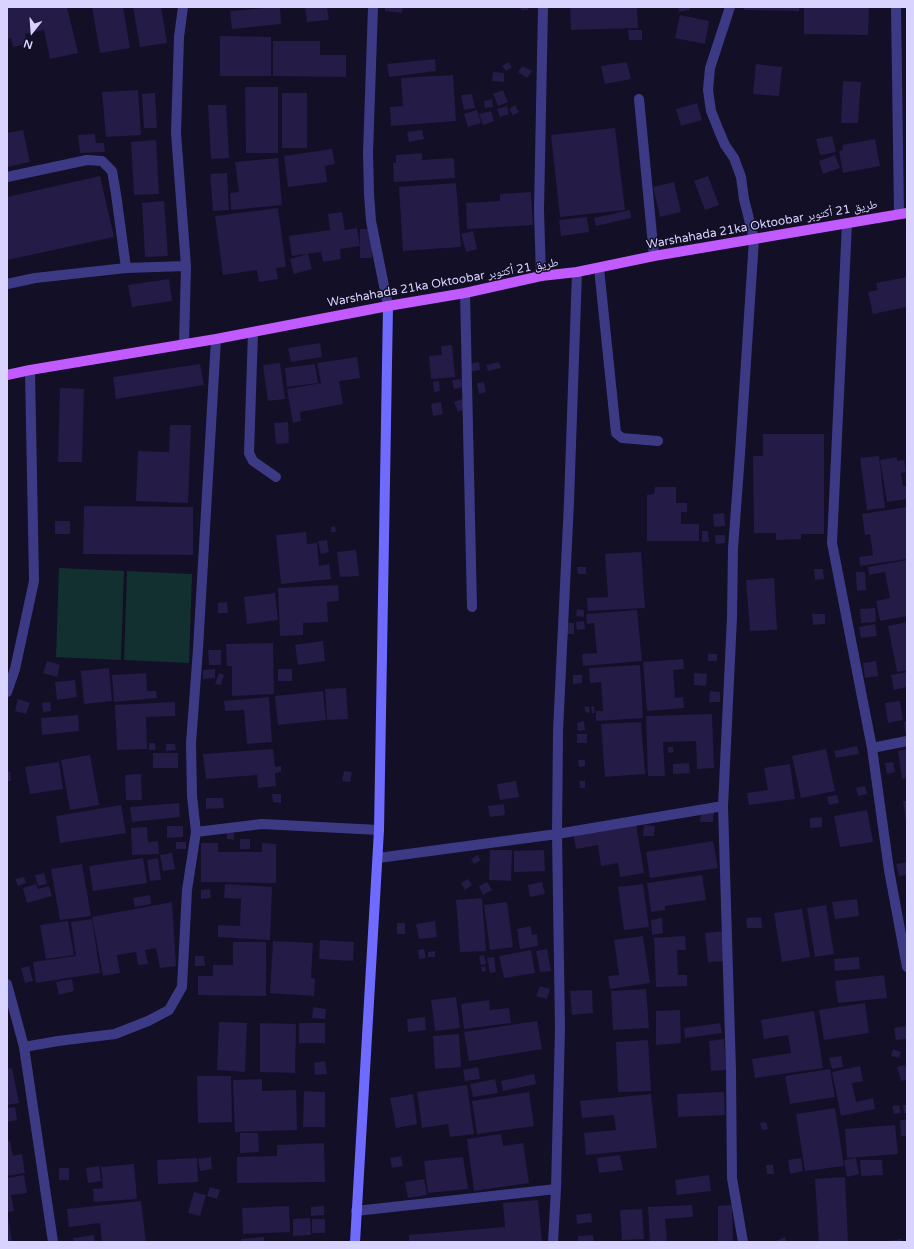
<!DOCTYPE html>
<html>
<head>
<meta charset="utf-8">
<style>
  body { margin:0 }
  #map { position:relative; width:914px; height:1249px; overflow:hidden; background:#130f26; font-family:"Varela Round",sans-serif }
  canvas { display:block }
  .frame { position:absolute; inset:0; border:8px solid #d9d4ff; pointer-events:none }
  .north { position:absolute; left:12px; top:12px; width:40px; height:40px; -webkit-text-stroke:3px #130f26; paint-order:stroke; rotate:197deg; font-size:11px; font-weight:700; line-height:16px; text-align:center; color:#d9d4ff }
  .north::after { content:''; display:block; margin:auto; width:14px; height:18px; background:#d9d4ff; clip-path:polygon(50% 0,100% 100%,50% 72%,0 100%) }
</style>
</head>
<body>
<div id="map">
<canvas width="914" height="1249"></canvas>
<div class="frame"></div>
<div class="north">N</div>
</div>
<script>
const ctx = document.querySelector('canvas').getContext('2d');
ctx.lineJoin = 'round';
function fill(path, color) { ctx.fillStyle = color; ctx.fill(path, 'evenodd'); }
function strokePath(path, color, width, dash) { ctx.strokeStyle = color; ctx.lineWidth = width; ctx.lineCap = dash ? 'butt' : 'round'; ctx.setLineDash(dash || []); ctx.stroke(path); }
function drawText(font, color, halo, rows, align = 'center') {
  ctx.font = font + ' "Varela Round","Noto Naskh Arabic",sans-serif'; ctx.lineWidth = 3; ctx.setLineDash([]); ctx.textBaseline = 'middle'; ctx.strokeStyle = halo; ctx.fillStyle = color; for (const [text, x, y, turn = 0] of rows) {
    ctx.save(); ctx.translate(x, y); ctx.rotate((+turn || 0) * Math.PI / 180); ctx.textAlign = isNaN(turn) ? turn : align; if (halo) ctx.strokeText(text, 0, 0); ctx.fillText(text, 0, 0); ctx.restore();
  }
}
fill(new Path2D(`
  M59 568 124 571 121 660 56 657Z
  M127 571 192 574 189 663 124 660Z`), '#12302f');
fill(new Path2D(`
  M7 7H67L78 53 50 59 44 30 25 34 27 44 13 47 11 38 7 39Z
  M92 7H123L130 48 100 53Z
  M133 7H161L167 43 140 47Z
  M276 7H280L281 24 232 29 230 11Z
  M305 7H327L329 20 307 22Z
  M385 7H403L402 13 385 11Z
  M520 7H528V10H521Z
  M570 7H637L638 28 571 30Z
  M678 7H690V10L679 12Z
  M744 7H799V11L744 10Z
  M804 7H869L868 35 804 34Z
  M680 15 709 21 705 44 675 38Z
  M628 30H642V40H629Z
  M220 36 271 37V76H220Z
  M273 41H320V55H346V77L273 76Z
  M435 59 436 71 389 77 387 64Z
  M508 62 512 67 506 71 502 66Z
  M627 62 631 79 605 84 601 66Z
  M756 64 782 67 779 96 753 94Z
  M522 66 532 71 527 78 518 72Z
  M493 72 504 73V82L492 81Z
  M453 75 456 121 391 126 390 107 403 106 401 78Z
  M843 81 861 82 858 123H841Z
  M245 87H278V153H246Z
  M138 90 141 135 106 137 102 92Z
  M503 90 508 102 498 106 493 94Z
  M155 93 157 128H144L142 94Z
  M282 93H307V148H282Z
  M472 94 475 108 464 110 461 95Z
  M492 99 493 107 485 108 484 101Z
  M697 103 702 120 681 126 676 109Z
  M208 105H226L229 158 211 159Z
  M515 105 519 112 513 115 509 109Z
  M507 106 509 114 500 117 497 109Z
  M477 110 481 123 468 127 464 114Z
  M491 111 494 121 483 125 479 114Z
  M615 128 625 210 560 217 551 135Z
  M23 130 30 162 7 167V133Z
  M422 130 424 139 409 142 407 132Z
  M95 134 96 143H104L105 152 80 153 78 135Z
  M832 136 836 152 820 155 816 139Z
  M875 139 880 166 843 173 839 151 843 150 842 145Z
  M156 140 159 194 134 195 131 142Z
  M332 149 335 164 325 166 327 182 288 187 284 156Z
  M422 153V160L454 158 455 178 394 182 393 163H396V155Z
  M835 155 840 168 823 174 819 161Z
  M278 158 282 205 231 210 230 193 239 192 235 162Z
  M227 173 229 210 213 211 210 174Z
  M100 176 114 237 7 260V197Z
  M708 176 719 205 705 210 694 181Z
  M674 182 681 212 660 217 653 187Z
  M456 183 461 247 403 251 399 187Z
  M531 192 533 225 467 229 466 203 500 201V194Z
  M164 201 168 256 145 257 142 203Z
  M278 208 286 267 276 268 278 279 259 282 257 270 223 275 215 216Z
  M630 210 631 218 596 226 594 218Z
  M342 212 345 230 357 228 360 246 340 249 341 259 323 262 321 252 292 256 289 236 330 230 328 214Z
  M587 217 589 232 561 236 559 220Z
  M360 229H372V258H360Z
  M473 231 477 249 466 252 461 234Z
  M308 254 312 269 294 274 290 259Z
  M907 277V307L873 314 868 292 878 290 876 283Z
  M169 279 172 301 132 307 128 285Z
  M320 343 322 357 291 362 288 348Z
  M452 345 455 377 431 379 429 356 442 355 441 346Z
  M357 357 360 378 339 381 343 404 300 412 301 421 293 423 287 389 321 383 317 363Z
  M479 362 480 370 469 372 468 364Z
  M499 362 501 368 488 371 486 365Z
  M280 363 285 399 268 401 263 365Z
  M200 364 204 385 116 399 113 377Z
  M315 364 318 383 287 387 285 368Z
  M461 379 463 387 454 389 452 380Z
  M439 381 440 391 434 392 433 382Z
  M484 382 486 392 479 394 477 383Z
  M60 388 84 389 82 462H58Z
  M462 399 467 408 458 412 454 402Z
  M441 402 443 414 433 416 431 404Z
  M288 422 289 443 276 444 274 423Z
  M170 425H191L188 503 136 501 138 451 169 452Z
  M763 434H824V534H801V539L776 540V533H754L753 456H763Z
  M879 456 885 508 867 510 860 458Z
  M897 457V461L904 460 906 472 901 473 903 486H907V499L887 502 880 460Z
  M655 487H676V503H687V512H681V524H699V541H647V495L654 494Z
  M84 506 193 507V555L83 554Z
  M907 507V559L860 566 859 557 873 555 870 534 865 535 862 514Z
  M724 513 725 526 714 527 713 514Z
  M55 521H70V534H55Z
  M335 526 336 532H331V527Z
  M702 531H708L709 542H702Z
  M306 532 307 544 317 543 319 566 329 564 331 579 281 584 276 535Z
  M715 535H725V543L716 544Z
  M327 540 329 552 321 554 318 541Z
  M356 550 359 576 340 577 337 552Z
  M641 552 645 608 588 611 587 598 608 597 605 554Z
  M907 560V616L880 621 876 601 890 598 885 572 869 575 868 567Z
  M577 567H586V574H578Z
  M814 569H823L824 579 815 580Z
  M856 572H865L866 590 857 591Z
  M774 578 777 630 750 631 746 580Z
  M338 585 339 601 327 602 328 622 303 623V635L280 636 278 588Z
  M275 593 278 620 247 624 244 597Z
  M227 602 228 613H218V603Z
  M875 608 876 622 861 623 860 609Z
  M577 609 584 610V617L576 616Z
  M637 610 642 661 583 666 582 654 597 653 594 623 587 624 586 614Z
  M812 614H825V624L813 625Z
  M584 621 585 629 577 630 576 622Z
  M907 622V670L897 672 888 626Z
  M566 623H574V634H565Z
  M875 624 877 636 861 638 859 627Z
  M323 641 325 661 298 665 295 645Z
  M273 643 274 694 232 696V666H227L226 644Z
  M208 650H221V665H209Z
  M708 654H717V661H708Z
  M683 659 684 669 673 670 675 698 683 697 684 708 647 711 643 662Z
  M47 661 60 665 57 677 43 673Z
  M876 661 878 676 865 678 863 663Z
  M640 665 643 718 596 721V711H603L601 682 590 683 589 668Z
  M109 668 112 701 84 704 81 671Z
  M215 669V678L203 679V670Z
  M278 669H292V681H278Z
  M907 672V687L894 690 891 675Z
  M146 673 147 691H156L157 698 114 702 112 675Z
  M219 673 224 675 221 685 215 684Z
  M694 673 707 674 706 686 694 685Z
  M573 675H582V683L573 684Z
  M75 680 77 697 57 700 55 682Z
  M346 688 348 719 327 720 325 689Z
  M323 691 326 720 278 725 275 696Z
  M710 691 720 692V702H709Z
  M269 697 272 742 247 744 244 710 225 711 224 701Z
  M18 699 30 703 26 714 15 711Z
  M900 701 903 720 888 723 885 703Z
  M50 702 51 711 43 712 42 703Z
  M175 702V716L146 717 147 749 117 750 115 705Z
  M589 706 590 712 586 713 584 707Z
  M594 706 595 713H592L591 707Z
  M712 714 714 768 697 769 696 741 663 742 665 776H648L646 716Z
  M78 715 79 731 42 735 41 718Z
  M584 721 585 730 578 731 577 723Z
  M641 722 645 774 605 777 601 724Z
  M904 722H907V732H905Z
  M577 734H587V743H577Z
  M149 743H155L156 750H149Z
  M166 744H175L176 750 166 751Z
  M857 746 859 754 836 758 834 751Z
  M668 747H673L674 752 668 753Z
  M273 749 275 767 281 766V772L275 773 276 786 258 788 257 775 206 779 203 754Z
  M826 749 835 791 801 798 792 756Z
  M907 749V778L902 779 898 751Z
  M153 753H178V768H153Z
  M90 755 99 805 70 810 61 760Z
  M578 760H585V766L579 767Z
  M59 762 63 789 30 794 25 767Z
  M893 762 895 772 887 774 885 763Z
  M689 763 690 773 673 774V764Z
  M790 764 795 799 749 805 747 793 768 790 764 768Z
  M10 771 11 781H7V772Z
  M344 771 352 772 350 782 342 781Z
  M141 774 142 800H126L125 775Z
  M516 781 519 797 500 800 497 784Z
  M579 781H585V788H580Z
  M865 786 867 794 858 796 856 788Z
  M272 794H281V803L273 802Z
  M837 795 839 803 829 805 827 797Z
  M206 798H223L224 808 206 809Z
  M903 801H907V821H906Z
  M179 803 180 817 132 822 130 807Z
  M504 804 505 815 490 817 488 806Z
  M121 805 126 833 60 843 56 816Z
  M867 810 873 842 840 847 834 816Z
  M701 812H714L713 822H700Z
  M822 817V827L810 828V818Z
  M636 824 644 873 620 877 618 863 601 866 598 845 576 849 573 833Z
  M644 825 655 826 654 836H643Z
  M167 826H183V837L167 838Z
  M147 827 148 842 158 841 159 854 132 855 131 828Z
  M227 832 234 833V840L227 839Z
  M240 839H250V849H240Z
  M713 841 718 868 650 878 646 852Z
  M176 842H186V849H176Z
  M201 843H218V852H262V843L276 844V883L201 882Z
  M490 850H512L511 881 489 880Z
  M544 850 545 871 514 872V851Z
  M172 853 175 869 163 871 160 855Z
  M477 855 481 860 474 864 471 859Z
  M143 858 147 883 93 891 89 866Z
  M158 858 161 880 150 881 147 860Z
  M907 862V875L899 876 896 864Z
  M82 864 91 916 60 920 51 869Z
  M44 873 47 884 38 886 35 875Z
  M702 875 706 900 665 906V910L651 912 647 883Z
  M24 877 26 883 18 886 15 879Z
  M468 879 472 885 465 890 461 883Z
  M487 882 492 890 483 895 479 886Z
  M542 882 545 894 530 897 528 885Z
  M36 884 38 889 49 886 52 896 27 903 23 888Z
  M225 884 272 887 270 940 218 937V925L240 926 241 899 224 898Z
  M643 884 649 927 624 930 618 887Z
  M210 889 211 898 201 899V890Z
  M150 895 151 904 135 907 133 898Z
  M482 898 486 951 460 952 456 900Z
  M857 899 859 916 835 919 832 902Z
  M172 902 176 966 160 968 156 948 145 950 148 964 138 965 136 952 117 955 120 973 103 976 92 917Z
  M507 902 513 947 490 950 484 905Z
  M826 905 834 954 815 957 807 908Z
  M802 909 810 957 782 962 774 913Z
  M761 917 762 928H747L746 918Z
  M662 918 663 933 652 935 651 920Z
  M92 919 100 973 36 983 33 962 76 956 71 922Z
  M68 921 74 955 46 959 40 925Z
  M435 921 437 937 419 939 416 924Z
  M397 923H405V934H397Z
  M531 926 532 935 537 934 538 946 520 949 517 929Z
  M725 931 727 961 708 962 705 933Z
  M643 936 650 983 610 989 608 976 619 975 614 940Z
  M685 936 686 950H677L678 975H687V986L656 987 654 938Z
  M320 940 354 942 353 961 319 959Z
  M273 941 313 943 311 978 315 979 314 996 270 993Z
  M233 942H266V996L198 995V976H213V965H233Z
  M424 949 426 958 419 959 418 950Z
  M547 949 551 971 540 972 536 951Z
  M531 950 535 973 504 978 499 956Z
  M435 951V957H428V952Z
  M484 955 486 964 481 965 479 956Z
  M195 956H204L205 966H195Z
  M494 957 496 972 490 973 487 958Z
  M859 957 860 969 835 971 834 959Z
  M29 966 33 981 25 983 21 968Z
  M485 966 486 971 482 972 481 967Z
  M884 975 887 998 838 1003 835 981Z
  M72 979 74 991 59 995 56 982Z
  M540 986 550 989 547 999 536 996Z
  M646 989 649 1028 613 1030 611 991Z
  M592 990 593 1013 572 1015 570 991Z
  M456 997 460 1028 435 1031 431 1000Z
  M489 1000 490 1010 509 1008 511 1023 464 1029 461 1004Z
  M865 1003 869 1033 824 1040 819 1010Z
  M313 1007 326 1009 325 1019 312 1018Z
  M680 1010 681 1043 656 1045V1011Z
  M814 1011 823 1068 755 1078 752 1059 791 1053 788 1035 764 1039 761 1020Z
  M425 1017 426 1030 408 1032 407 1019Z
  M537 1021 542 1049 469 1061 464 1032Z
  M219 1022 247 1023 245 1072 217 1070Z
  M260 1023 296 1024 295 1073 260 1072Z
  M299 1023H325V1043H299Z
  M720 1023 722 1033 685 1038 684 1028Z
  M907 1026V1039L896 1040 894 1028Z
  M459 1034 461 1067 435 1069 433 1036Z
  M724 1039 726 1070 711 1071 709 1041Z
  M648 1040 651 1091 618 1092 616 1042Z
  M893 1049 901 1052 899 1058 891 1056Z
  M841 1056 843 1067 832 1069 829 1058Z
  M325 1061 327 1074 315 1075 314 1063Z
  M905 1065 907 1072V1079L901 1081 897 1067Z
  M860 1066 863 1081 852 1083 856 1102 873 1098 875 1109 841 1116 832 1072Z
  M478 1067 480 1079 465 1081 463 1070Z
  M12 1068 19 1103 7 1105V1069Z
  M830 1069 835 1097 790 1104 785 1076Z
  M534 1074 536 1084 503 1091 501 1081Z
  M197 1076H231L232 1122 198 1123Z
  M262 1079V1091L296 1090 297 1130 235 1132 233 1080Z
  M495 1079 498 1093 473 1097 470 1084Z
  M467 1085 474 1134 450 1137 448 1124 422 1128 417 1092Z
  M304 1091 325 1092V1127H303Z
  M529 1092 534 1126 477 1134 472 1101Z
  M724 1092 725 1115 678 1117 677 1094Z
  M413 1094 417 1124 396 1128 390 1098Z
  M651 1094 657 1148 586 1155 584 1133 616 1130 614 1115 582 1118 580 1101Z
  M899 1105 901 1113 894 1114 892 1106Z
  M903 1105H907V1113H904Z
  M15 1107 17 1120 7 1122V1108Z
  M835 1108 844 1166 805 1171 796 1114Z
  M900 1120H907V1136H901Z
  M766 1122 768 1129 762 1130 760 1123Z
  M895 1125 898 1154 847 1158 845 1129Z
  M240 1133H258L259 1152 240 1153Z
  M501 1134 503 1146 523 1143 529 1183 474 1191 467 1139Z
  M7 1141H10L13 1156 22 1154 25 1173 7 1176Z
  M324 1143 325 1182 237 1183V1157L277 1156V1145Z
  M620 1155 623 1170 599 1173 597 1158Z
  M401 1156 403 1166 392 1168 390 1158Z
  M211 1157 212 1169 200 1171 198 1159Z
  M463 1157 468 1189 428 1193 424 1161Z
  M197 1158 198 1182 158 1184 157 1160Z
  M801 1158 803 1171 790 1174 788 1160Z
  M856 1158 859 1174 847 1177 844 1160Z
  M860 1160H882L883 1175 861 1176Z
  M134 1164 137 1199 94 1202 93 1189 103 1188 101 1167Z
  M766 1165H773L774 1174H767Z
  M99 1166 101 1181 88 1183 86 1168Z
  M59 1168H69V1180H59Z
  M24 1175 27 1193 11 1195 14 1211 7 1212V1178Z
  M709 1175 711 1191 677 1195 675 1180Z
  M845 1177 848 1242H819L815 1179Z
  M424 1179 427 1195 408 1198 405 1182Z
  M210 1187 220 1190 217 1199 207 1196Z
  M194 1192 206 1195 200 1216 188 1213Z
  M538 1200 542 1242H409V1235L505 1227 503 1203Z
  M141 1201 146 1242H102L100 1223 69 1227 67 1209Z
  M692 1205 693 1217 665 1219 667 1242H650L648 1207Z
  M732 1205 733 1242H718V1206Z
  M289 1206 290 1232 243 1234 242 1208Z
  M324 1206V1215L311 1216V1207Z
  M642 1209 644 1239 622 1240 620 1210Z
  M591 1213 592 1222 577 1224 576 1215Z
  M8 1216 12 1242H7Z
  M310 1218 311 1235 293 1236V1219Z
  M312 1219H325V1233H312Z
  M94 1235 95 1242H74L73 1238Z
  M593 1235 594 1242H578V1236Z
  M264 1237V1242H241V1239Z
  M785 1237 787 1242H776V1241Z
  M902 1239V1242H887V1241Z`), '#241b47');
strokePath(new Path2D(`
  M639 99 654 256
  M599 268 616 433 622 438 658 441
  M465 293 472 607
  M253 332 249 453 253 461 276 477`), '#3d3a85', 10);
strokePath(new Path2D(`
  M183 7 179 37 176 133 186 266 184 344
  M373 7 368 153 369 194 371 221 388 306
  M730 7 710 68 708 90 711 111 719 131 725 145 734 158 741 177 744 199 754 239 740 454 733 549 732 617 723 806 731 1070 732 1178 743 1242
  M896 7 899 214
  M7 177 87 160 102 161 112 171 116 194 126 268
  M847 223 832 543 872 748 889 870 907 967
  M541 276 539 210 543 7
  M7 284 35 278 126 268 186 266
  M7 692 15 669 34 581 30 370
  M872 748 907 741
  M196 832 262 824 379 830
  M378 858 557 834 723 806
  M7 984 24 1047 53 1242
  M24 1047 58 1041 115 1034 148 1021 169 1010 182 987 187 890 196 832 192 796 191 743 198 649 216 339
  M356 1211 556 1189
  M553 1242 556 1189 560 1028 557 834 558 731 569 502 577 272`), '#3d3a85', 10);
strokePath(new Path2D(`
  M355 1242 379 830 388 306`), '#6f6bff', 10);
strokePath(new Path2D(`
  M7 375 30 370 216 339 388 306 465 293 541 276 577 272 654 256 907 213`), '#c25bff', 10);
drawText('12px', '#d9d4ff', '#130f26', [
  ["Warshahada 21ka Oktoobar طريق 21 أكتوبر",762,225,-10],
  ["Warshahada 21ka Oktoobar طريق 21 أكتوبر",443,283,-10]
]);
</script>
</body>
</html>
